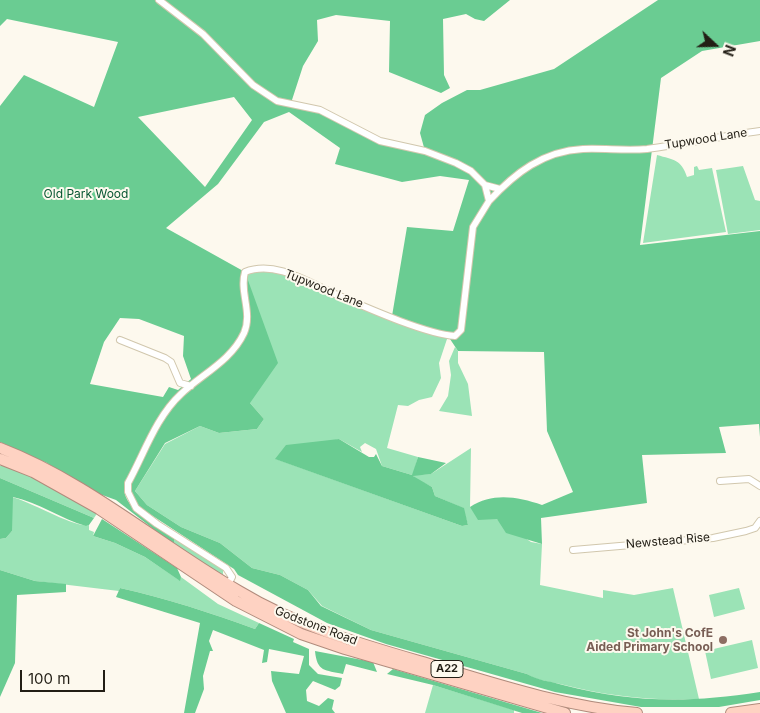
<!DOCTYPE html>
<html>
<head>
<meta charset="utf-8">
<style>
  body { margin:0 }
  #map { position:relative; width:760px; height:713px; overflow:hidden; background:#fdf9ee; font-family:Inter,sans-serif }
  canvas { display:block }
  .north { position:absolute; left:690px; top:20px; width:50px; height:50px; -webkit-text-stroke:4px #fdf9ee; paint-order:stroke; rotate:111deg; font-size:14px; font-weight:700; line-height:20px; text-align:center; color:#221e15 }
  .north::after { content:''; display:block; margin:auto; width:18px; height:22px; background:#221e15; clip-path:polygon(50% 0,100% 100%,50% 72%,0 100%) }
  .scale { position:absolute; left:20px; top:670px; width:85px; height:22px; box-sizing:border-box; border:2px solid #221e15; border-top:0; padding-left:6px; font-size:15px; line-height:18px; white-space:nowrap; color:#221e15; -webkit-text-stroke:4px #fdf9ee; paint-order:stroke }
</style>
</head>
<body>
<div id="map">
<canvas width="760" height="713"></canvas>
<div class="north">N</div>
<div class="scale">100 m</div>
</div>
<script>
const ctx = document.querySelector('canvas').getContext('2d');
ctx.lineJoin = 'round';
function fill(path, color) { ctx.fillStyle = color; ctx.fill(path, 'evenodd'); }
function strokePath(path, color, width, dash) { ctx.strokeStyle = color; ctx.lineWidth = width; ctx.lineCap = dash ? 'butt' : 'round'; ctx.setLineDash(dash || []); ctx.stroke(path); }
function drawText(font, color, halo, rows, align = 'center') {
  ctx.font = font + ' Inter,sans-serif'; ctx.lineWidth = 4; ctx.setLineDash([]); ctx.textBaseline = 'middle'; ctx.strokeStyle = halo; ctx.fillStyle = color; for (const [text, x, y, turn = 0] of rows) {
    ctx.save(); ctx.translate(x, y); ctx.rotate((+turn || 0) * Math.PI / 180); ctx.textAlign = isNaN(turn) ? turn : align; if (halo) ctx.strokeText(text, 0, 0); ctx.fillText(text, 0, 0); ctx.restore();
  }
}
fill(new Path2D(`
  M657 155C674 160 681 159 687 177L694 175V167L697 166 699 170 712 168 726 232 643 243Z
  M743 166 755 200 760 201V230L728 234 716 170Z
  M257 268 295 276 392 316 448 336 439 363 441 378 432 397 419 400 408 406 398 405 387 448 418 457 413 475 431 474 471 448 470 507 497 519 531 542 542 544 540 585 603 598V590L634 595 673 588 699 699C651 701 606 696 560 684 547 681 538 681 527 674L371 630 322 606 308 590 280 575 252 568 220 543 181 527 147 505 135 491 165 444 200 426 219 433 257 429 264 419 250 403 245 272ZM339 439 362 452 360 447 365 443 376 449 382 466 412 475 416 479 432 487 435 496 463 508 468 525 462 526 276 459Z
  M455 347 458 351V363L468 384 472 416 439 411 448 396 451 375 449 361Z
  M4 465 29 474 98 512 94 518 0 478V466Z
  M12 497C29 501 77 529 89 525V530L94 532 93 536 115 543 145 557 179 580 181 577 218 604 259 623 255 629C211 613 166 598 120 588L119 591 35 581 0 570V539L6 538 12 531Z
  M174 538 223 570V574L220 576 174 545Z
  M739 588 745 609 714 617 709 595Z
  M752 640 758 668 711 679 705 651Z
  M433 685 514 710V713H425Z`), '#9be3b6');
fill(new Path2D(`
  M0 0H510L484 21 475 19 466 14 443 19 444 75 450 88 441 93 389 72 390 21 336 15 317 20 318 41 303 66 291 103 320 110 380 141 425 151 420 133 425 115 442 103 467 90H480L554 69 658 0H760V41L702 51 661 78 640 245 760 231V437L759 424 719 427 726 453 642 455 647 503 541 518 542 544 506 533 497 519 478 520 470 507C493 492 518 497 542 505L573 492 547 431 544 352 458 351 448 336 392 316 407 227 453 231 469 180 440 176 402 182 335 164 340 148 289 112 264 122 218 184 166 228 245 272 278 363 250 403 264 419 257 429 219 433 200 426 165 443 135 491 147 505 181 527 220 543 252 568 280 575 308 590 321 606 371 630 527 674C539 681 550 681 563 685 632 703 689 703 760 692V700L719 707H641L555 692 386 644 327 623 238 575 234 569 139 507 130 492 131 484 143 460C138 468 127 481 125 490 122 507 162 529 174 538V545L116 500 94 492 47 463 0 442V106L24 75 94 107 118 42 7 19 0 26ZM234 97 252 120 205 187 138 117ZM120 318 139 319 184 336 183 356 191 379 178 390 169 387 163 397 90 384 104 342Z
  M339 439 369 457H374L376 454 382 466 412 475 418 457 446 463 431 474 413 476 432 487 435 496 464 508 468 525 462 526 275 459 286 445Z
  M0 478 94 518 89 525 86 526C61 519 38 502 13 497L12 531 6 538 0 539Z
  M102 519 177 568 181 577 180 581 145 557 115 543 93 536Z
  M0 570 35 581 66 584V592L17 595 15 663 0 697Z
  M120 588C166 598 211 613 255 629L259 623 294 639 293 642 309 649V665L318 674 342 678 340 686 335 690 313 681 306 690 307 701 319 706 328 698 334 700 332 709 335 713H286L272 681 271 671 299 674 304 656 269 649 267 662 262 663 264 650 213 630 209 641 213 651H210L203 676 204 689 195 713H184L200 623 116 597Z
  M315 651 373 662 377 672 346 664 343 674C325 670 317 672 315 651Z
  M393 669 542 713H522L433 685 387 674Z`), '#6acc92');
const minor = new Path2D(`
  M159 0 203 34 253 85 277 101 320 110 380 141 425 151 456 163 471 171 485 185
  M485 185 500 189
  M489 201C515 173 543 151 583 149 604 148 626 151 647 149 685 144 722 136 760 131
  M120 340 165 358 171 362 180 383 191 386
  M720 481 749 479 760 486
  M573 550 713 538 746 531 755 528 760 521
  M228 585 232 577 226 568 157 524 136 508 128 492V483C144 454 156 417 181 394 202 374 231 361 244 333 253 312 239 292 245 272 275 260 308 282 335 294 365 307 425 334 455 336L461 330 473 227 489 201 485 185`);
const trunk = new Path2D(`
  M0 448C88 482 158 544 239 591 300 628 368 646 436 666 502 686 568 707 637 713
  M0 459 33 472 99 509 236 601 301 634 345 649 565 713
  M731 713 760 709`);
strokePath(minor, '#d1c7ad', 8);
strokePath(trunk, '#b18b7c', 12);
strokePath(minor, '#fff', 6);
strokePath(trunk, '#fed2c2', 10);
for (const [x, y, r, color] of [
  [723,640,5,"#8d6e63"]
]) { const dot = new Path2D(); dot.arc(x, y, r, 0, 2 * Math.PI); ctx.fillStyle = color; ctx.fill(dot); strokePath(dot, '#fdf9ee', 2); }
for (const [x, y, w] of [
  [447,669,32]
]) { const box = new Path2D(); box.roundRect(x - w / 2, y - 8.5, w, 17, 4); ctx.fillStyle = '#fdf9ee'; ctx.fill(box); strokePath(box, '#221e15', 1); }
drawText('bold 11px', '#221e15', null, [
  ["A22",447,669]
]);
drawText('12px', '#221e15', '#fdf9ee', [
  ["Tupwood Lane",706,139,-9],
  ["Tupwood Lane",324,289,22],
  ["Newstead Rise",668,541,-5],
  ["Godstone Road",316,626,21]
]);
drawText('12px', '#065631', '#fdf9ee', [
  ["Old Park Wood",86,194]
]);
drawText('bold 12px', '#785e54', '#fdf9ee', [
  ["St John's CofE",713,633],
  ["Aided Primary School",713,647]
], 'right');
</script>
</body>
</html>
